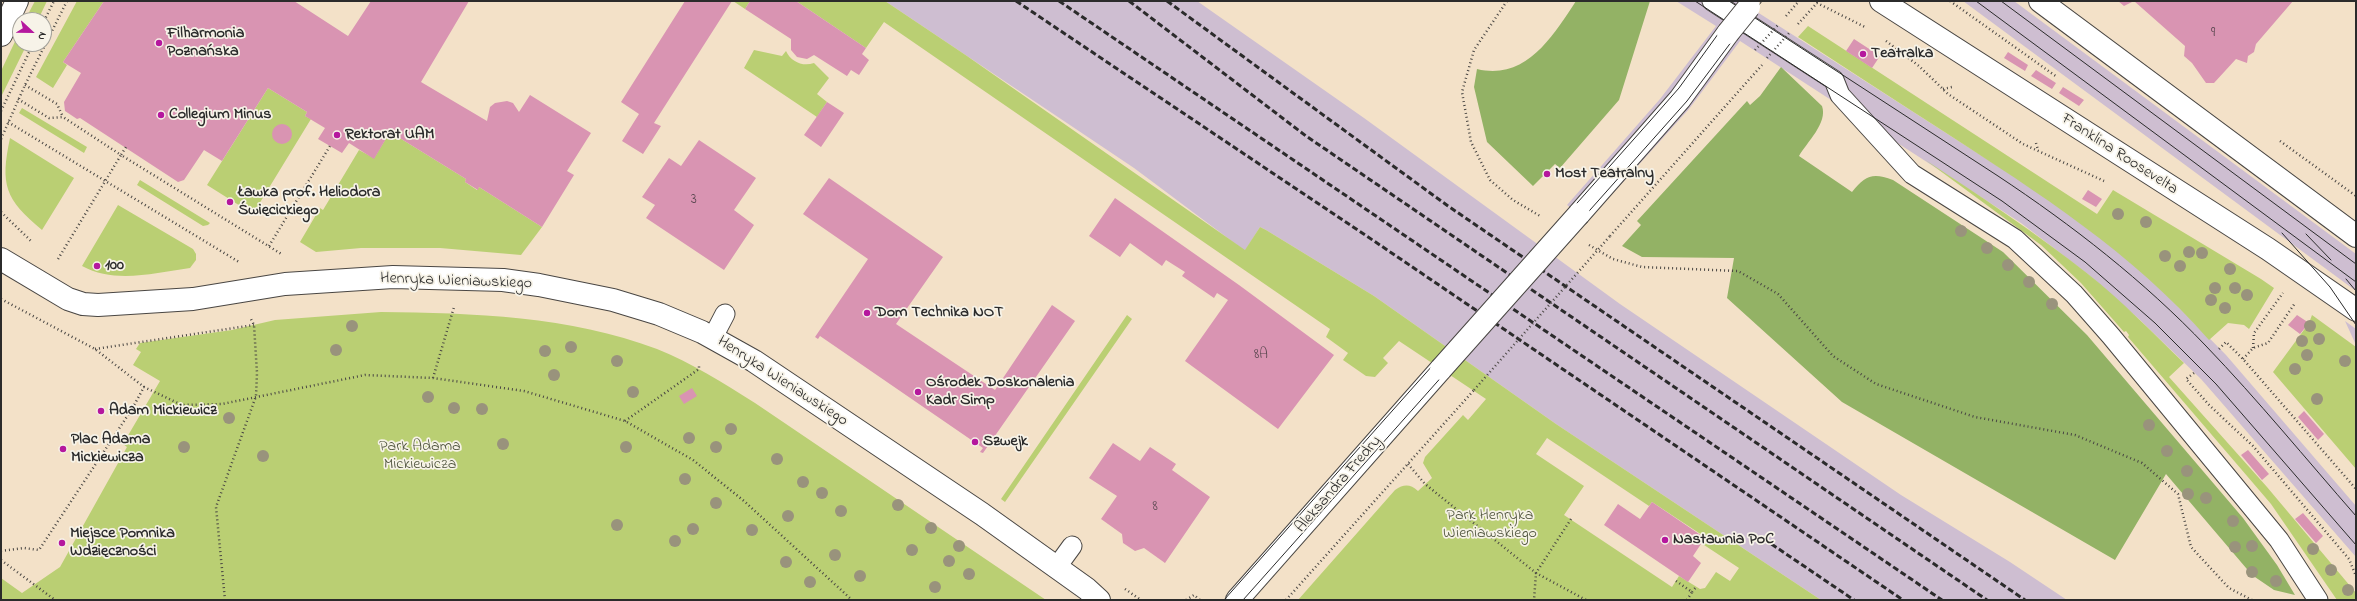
<!DOCTYPE html>
<html>
<head>
<meta charset="utf-8">
<style>
  body { margin:0 }
  #map { position:relative; width:2357px; height:601px; overflow:hidden; background:#f3e1c8; font-family:"Indie Flower",sans-serif }
  canvas { display:block }
  .frame { position:absolute; inset:0; border:2px solid #2b2b2b; pointer-events:none }
  .north { position:absolute; left:12px; top:12px; width:40px; height:40px; box-sizing:border-box; background:#f7f3e8; border:1px solid #a5a39c; border-radius:50%; rotate:112deg; font-size:11px; font-weight:700; line-height:16px; text-align:center; color:#2b2b2b }
  .north::after { content:''; display:block; margin:auto; width:14px; height:18px; background:#b5179e; clip-path:polygon(50% 0,100% 100%,50% 72%,0 100%) }
</style>
</head>
<body>
<div id="map">
<canvas width="2357" height="601"></canvas>
<div class="frame"></div>
<div class="north">N</div>
</div>
<script>
const ctx = document.querySelector('canvas').getContext('2d');
ctx.lineJoin = 'round';
function fill(path, color) { ctx.fillStyle = color; ctx.fill(path, 'evenodd'); }
function strokePath(path, color, width, dash) { ctx.strokeStyle = color; ctx.lineWidth = width; ctx.lineCap = dash ? 'butt' : 'round'; ctx.setLineDash(dash || []); ctx.stroke(path); }
function drawText(font, color, halo, rows, align = 'center') {
  ctx.font = font + ' "Indie Flower",sans-serif'; ctx.lineWidth = 3.5; ctx.setLineDash([]); ctx.textBaseline = 'middle'; ctx.strokeStyle = halo; ctx.fillStyle = color; for (const [text, x, y, turn = 0] of rows) {
    ctx.save(); ctx.translate(x, y); ctx.rotate((+turn || 0) * Math.PI / 180); ctx.textAlign = isNaN(turn) ? turn : align; if (halo) ctx.strokeText(text, 0, 0); ctx.fillText(text, 0, 0); ctx.restore();
  }
}
fill(new Path2D(`
  M885 1H1197L1364 118 1620 304 1901 495 2010 562 2067 600H1821L1556 424 1374 296 1266 230 1260 227 1245 251 1134 168Z
  M1676 1H1740L2035 190 2089 228 2148 276 2226 355 2356 506V557L2201 379 2139 319 2089 275 2021 223 1740 41 1689 109 1588 221 1567 205 1660 99 1716 26Z
  M1963 1H2014L2356 254V291Z
  M2345 321 2356 329V345Z`), '#cebed1');
fill(new Path2D(`
  M35 1H47L38 20H25Z
  M77 1H104L63 62 67 65 53 88 36 77Z
  M733 1H750L745 9Z
  M796 1H885L967 56 1245 250 1260 227 1266 230 1374 296 1556 424 1821 600H1298L1395 490C1404 484 1410 484 1418 491L1432 478 1423 463 1425 457 1463 415 1468 420 1486 399 1399 341 1383 358 1388 363 1375 377 1366 376 1343 360 1348 353 1326 337 1330 329 884 22 866 48ZM1547 438 1649 506 1652 502 1705 537 1701 543 1739 568 1730 581 1716 572 1705 588 1700 589 1679 576 1672 587 1564 515 1584 486 1536 454Z
  M1808 26 2097 214 2113 190 2261 279 2274 288 2249 329 2244 325 2228 323 2209 340C2132 252 2040 194 1943 131 1894 100 1846 68 1798 37Z
  M20 31V44H27L1 97V71Z
  M754 50 782 56 786 51C791 62 803 67 814 63L829 78 817 94 827 102 817 117 744 68Z
  M268 88 307 112 305 116 311 119 253 214 207 185Z
  M22 108 87 147 84 153 19 113Z
  M390 132 466 179 465 182 477 190 479 187 542 227 521 255 440 248H361L316 252 300 242 320 208 323 210 359 150 374 158Z
  M10 138 74 178 42 230C5 199 0 185 10 138Z
  M1924 159C1980 196 2036 233 2088 274 2122 301 2153 333 2184 363L2169 377 2267 487 2356 593V600H2337L2271 504 2128 337 2129 335 2126 331 2124 332 2081 283 2041 245Z
  M140 180 210 223 208 225 203 226 137 185Z
  M118 205 193 249 196 254V260L190 268C154 273 115 284 82 266Z
  M381 312C473 313 570 316 657 349 692 363 723 383 755 403L1046 600H1V578L22 593 60 567 127 447 123 444 160 381 133 365 141 352 136 349 140 343 232 330 275 320Z
  M1127 315 1132 319 1005 502 1001 499Z
  M2312 315 2356 347V469L2273 372 2309 323Z`), '#bacf73');
fill(new Path2D(`
  M1576 1H1650L1619 100 1560 168 1555 164 1533 186 1487 142 1474 87 1477 69C1526 81 1553 36 1576 1Z
  M1781 67 1822 106C1828 123 1807 142 1799 156L1852 192C1865 176 1872 172 1893 180L2003 252 2087 335 2243 518 2277 565 2295 595 2274 590 2252 575 2166 474 2115 560 1842 402 1727 298 1734 258 1642 257 1622 246 1641 225 1637 221 1747 101 1750 105 1760 96Z`), '#93b265');
fill(new Path2D(`
  M104 1H294L348 36 371 1H469L421 82 487 121 490 107 495 103 507 101 513 103 519 112 530 95 591 133 567 171 574 175 542 227 479 187 478 190 465 182 466 179 390 132 374 159 349 143 342 153 318 139 325 128 305 116 307 112 268 88 222 161 204 150 184 180 178 182 80 118 77 119 65 111 64 102 81 73 63 62Z
  M685 1H732L654 123 661 126 643 154 622 141 639 114 621 102Z
  M750 1H796L866 48 862 54 869 60 859 75 851 70 847 76 814 55 807 59 797 57 791 50V39L745 9Z
  M2118 1H2293L2256 44 2254 52 2248 56 2247 63 2236 59 2214 83H2206L2192 63 2184 56 2185 46 2134 1 2124 6Z
  M1854 39 1880 56 1872 68 1846 51Z
  M2008 52 2028 65 2025 71 2004 58Z
  M2036 70 2056 83 2052 89 2031 76Z
  M2063 87 2084 100 2079 106 2059 93Z
  M827 102 844 113 821 147 804 135Z
  M272 134a10 10 0 1 1 20 0a10 10 0 1 1-20 0Z
  M699 140 756 178 734 210 754 225 724 270 646 218 655 205 642 197 669 158 681 166Z
  M829 178 943 257 896 324 995 390 1052 305 1075 321 983 453 980 452 983 448 820 336 818 339 815 337 868 259 803 214Z
  M2088 190 2102 199 2096 207 2082 199Z
  M1115 198 1239 285 1334 355 1278 429 1185 361 1228 300 1217 293 1214 298 1182 276 1185 272 1166 260 1162 266 1130 243 1120 257 1089 236Z
  M2297 315 2309 323 2300 334 2288 325Z
  M692 388 697 396 684 404 679 396Z
  M2304 411 2324 434 2318 440 2298 417Z
  M1113 443 1140 461 1150 447 1176 464 1172 470 1210 497 1165 563 1144 548 1135 551 1123 543 1122 534 1101 519 1117 496 1089 478Z
  M2248 450 2269 474 2262 480 2241 455Z
  M1652 502 1705 538 1693 556 1701 563 1688 582 1604 525 1618 504 1640 519Z
  M2303 513 2323 536 2316 543 2295 519Z`), '#d994b2');
const lane = new Path2D(`
  M1712 1 1834 80 1840 95 1912 174 2015 239 2074 294 2111 336 2279 540 2318 600
  M713 337 725 314
  M1056 568 1072 546`);
const street = new Path2D(`
  M1579 214 1680 99 1728 33
  M1 259 68 299 83 304 98 305 193 299 285 284 393 277 503 280 539 285 613 300 659 314 702 332 754 361 982 514 1087 589 1099 600
  M1237 600 1441 369`);
const secondary = new Path2D(`
  M1881 1 2268 249 2356 310
  M2040 1 2356 236
  M1 35 17 1`);
strokePath(lane, '#494643', 21);
strokePath(street, '#494643', 24);
strokePath(secondary, '#494643', 24);
strokePath(new Path2D(`
  M1507 1 1474 50 1462 92 1471 142 1490 180 1513 200 1540 216
  M1950 1 2057 77
  M1786 16 1799 1
  M44 21 54 1
  M1798 24 1817 3 1865 27
  M1886 41 1919 66 1948 94 2023 144 2104 181
  M25 85 57 104 63 117
  M1943 89 1952 87
  M18 99 49 118 63 117 121 155 126 147
  M1 111 33 44
  M8 122 239 262
  M1 139 25 85 67 1
  M2280 141 2356 196
  M2036 143 2038 150
  M1 212 31 241
  M1610 236 1762 65
  M1589 245 1613 259 1642 267 1738 271 1778 294 1833 356 1876 384 1975 417 2075 435 2142 463 2178 494 2191 547 2229 588 2252 600
  M269 246 330 146
  M58 259 121 155 283 255
  M1 299 95 349 144 387
  M2253 348 2254 333 2283 293
  M95 349 254 325
  M2219 349 2226 342 2243 359 2356 489
  M2243 359 2253 348 2268 343 2295 303
  M2194 373 2186 379 2210 406 2253 446 2349 559 2356 576
  M433 378 454 307
  M625 421 699 369V364
  M1408 464 1425 484 1536 573 1534 600
  M1571 519 1536 573 1586 600
  M1 551 24 548 39 550 132 409 144 387 182 405 222 404 365 375 433 378 524 391 625 421 693 460 744 501 852 600
  M1 560 55 600
  M1676 581 1692 592 1687 600
  M1125 589 1141 600
  M1692 592 1696 587
  M225 600 216 507 256 396 257 373 254 325 251 319
  M1186 600 1194 595 1200 600
  M1286 600 1474 390`), '#494643', 2.5, [1, 3]);
strokePath(lane, '#fff', 19);
strokePath(street, '#fff', 22);
strokePath(secondary, '#fff', 22);
strokePath(new Path2D(`
  M1695 1 2002 201 2085 262 2155 323 2216 384 2356 545
  M1729 1 1998 176C2072 225 2144 281 2206 346 2258 400 2306 459 2356 516
  M1976 1 2356 282
  M2001 1 2356 264
  M2282 233 2330 287 2356 325
  M2306 234 2331 260
  M2346 279 2356 291
  M1224 600 1650 121 1679 88 1742 1
  M1243 600 1687 101 1762 1`), '#2b2b2b', 1);
strokePath(new Path2D(`
  M1016 1 1377 243 1903 600
  M1059 1 1942 600
  M1129 1 1306 136 1987 600
  M1167 1 1448 206 2025 600
  M1764 539 1854 600`), '#2b2b2b', 3, [6, 3]);
const streetBridge = new Path2D(`
  M1728 33 1749 7
  M1441 369 1579 214`);
strokePath(streetBridge, '#494643', 24, []);
strokePath(new Path2D(`
  M1755 50 1778 25
  M1767 58 1790 32
  M1474 390 1610 236`), '#494643', 2.5, [1, 3]);
strokePath(streetBridge, '#fff', 22);
ctx.fillStyle = '#99937c';
for (const [x, y] of [
  [2118,214],
  [2146,222],
  [1961,231],
  [1987,248],
  [2189,252],
  [2202,253],
  [2165,256],
  [2008,265],
  [2180,266],
  [2230,269],
  [2029,282],
  [2215,288],
  [2235,288],
  [2247,295],
  [2211,300],
  [2052,304],
  [2225,308],
  [352,326],
  [2310,326],
  [2319,339],
  [2302,341],
  [571,347],
  [336,350],
  [545,351],
  [2307,355],
  [617,361],
  [2345,361],
  [2295,369],
  [554,375],
  [633,392],
  [428,397],
  [2317,399],
  [454,408],
  [482,409],
  [229,418],
  [2149,425],
  [731,429],
  [689,438],
  [503,444],
  [184,447],
  [626,447],
  [716,447],
  [2167,451],
  [263,456],
  [777,459],
  [2187,471],
  [685,479],
  [803,482],
  [822,493],
  [2188,494],
  [2206,498],
  [716,503],
  [898,505],
  [841,511],
  [788,516],
  [2233,521],
  [617,525],
  [931,528],
  [693,529],
  [752,530],
  [675,541],
  [959,546],
  [2252,546],
  [2235,547],
  [2313,549],
  [912,550],
  [835,555],
  [949,561],
  [786,562],
  [2331,570],
  [2252,572],
  [969,574],
  [860,576],
  [2276,581],
  [810,582],
  [935,587],
  [2348,590]
]) { ctx.beginPath(); ctx.arc(x, y, 6, 0, 2 * Math.PI); ctx.fill(); }
for (const [x, y, r, color] of [
  [159,43,4,"#b5179e"],
  [1863,54,4,"#b5179e"],
  [161,115,4,"#b5179e"],
  [337,135,4,"#b5179e"],
  [1547,174,4,"#b5179e"],
  [230,202,4,"#b5179e"],
  [97,266,4,"#b5179e"],
  [867,313,4,"#b5179e"],
  [918,392,4,"#b5179e"],
  [101,411,4,"#b5179e"],
  [975,442,4,"#b5179e"],
  [63,449,4,"#b5179e"],
  [1665,540,4,"#b5179e"],
  [62,543,4,"#b5179e"]
]) { const dot = new Path2D(); dot.arc(x, y, r, 0, 2 * Math.PI); ctx.fillStyle = color; ctx.fill(dot); strokePath(dot, '#f7f3e8', 1.5); }
drawText('14px', '#56454d', null, [
  ["9",2213,34],
  ["3",694,201],
  ["8A",1261,356],
  ["8",1155,508]
]);
drawText('bold 16px', '#2b2b2b', '#f7f3e8', [
  ["Filharmonia",167,34],
  ["Poznańska",167,52],
  ["Teatralka",1871,54],
  ["Collegium Minus",169,115],
  ["Rektorat UAM",345,135],
  ["Most Teatralny",1555,174],
  ["Ławka prof. Heliodora",238,193],
  ["Święcickiego",238,211],
  ["100",105,266],
  ["Dom Technika NOT",875,313],
  ["Ośrodek Doskonalenia",926,383],
  ["Kadr Simp",926,401],
  ["Adam Mickiewicz",109,411],
  ["Plac Adama",71,440],
  ["Mickiewicza",71,458],
  ["Szwejk",983,442],
  ["Miejsce Pomnika",70,534],
  ["Wdzięczności",70,552],
  ["Nastawnia PoC",1673,540]
], 'left');
drawText('16px', '#2b2b2b', '#f7f3e8', [
  ["Franklina Roosevelta",2119,155,33],
  ["Henryka Wieniawskiego",456,282,2],
  ["Henryka Wieniawskiego",782,382,33],
  ["Aleksandra Fredry",1339,485,-49]
]);
drawText('16px', '#4f543d', '#f7f3e8', [
  ["Park Adama",420,447],
  ["Mickiewicza",420,465],
  ["Park Henryka",1490,516],
  ["Wieniawskiego",1490,534]
]);
</script>
</body>
</html>
